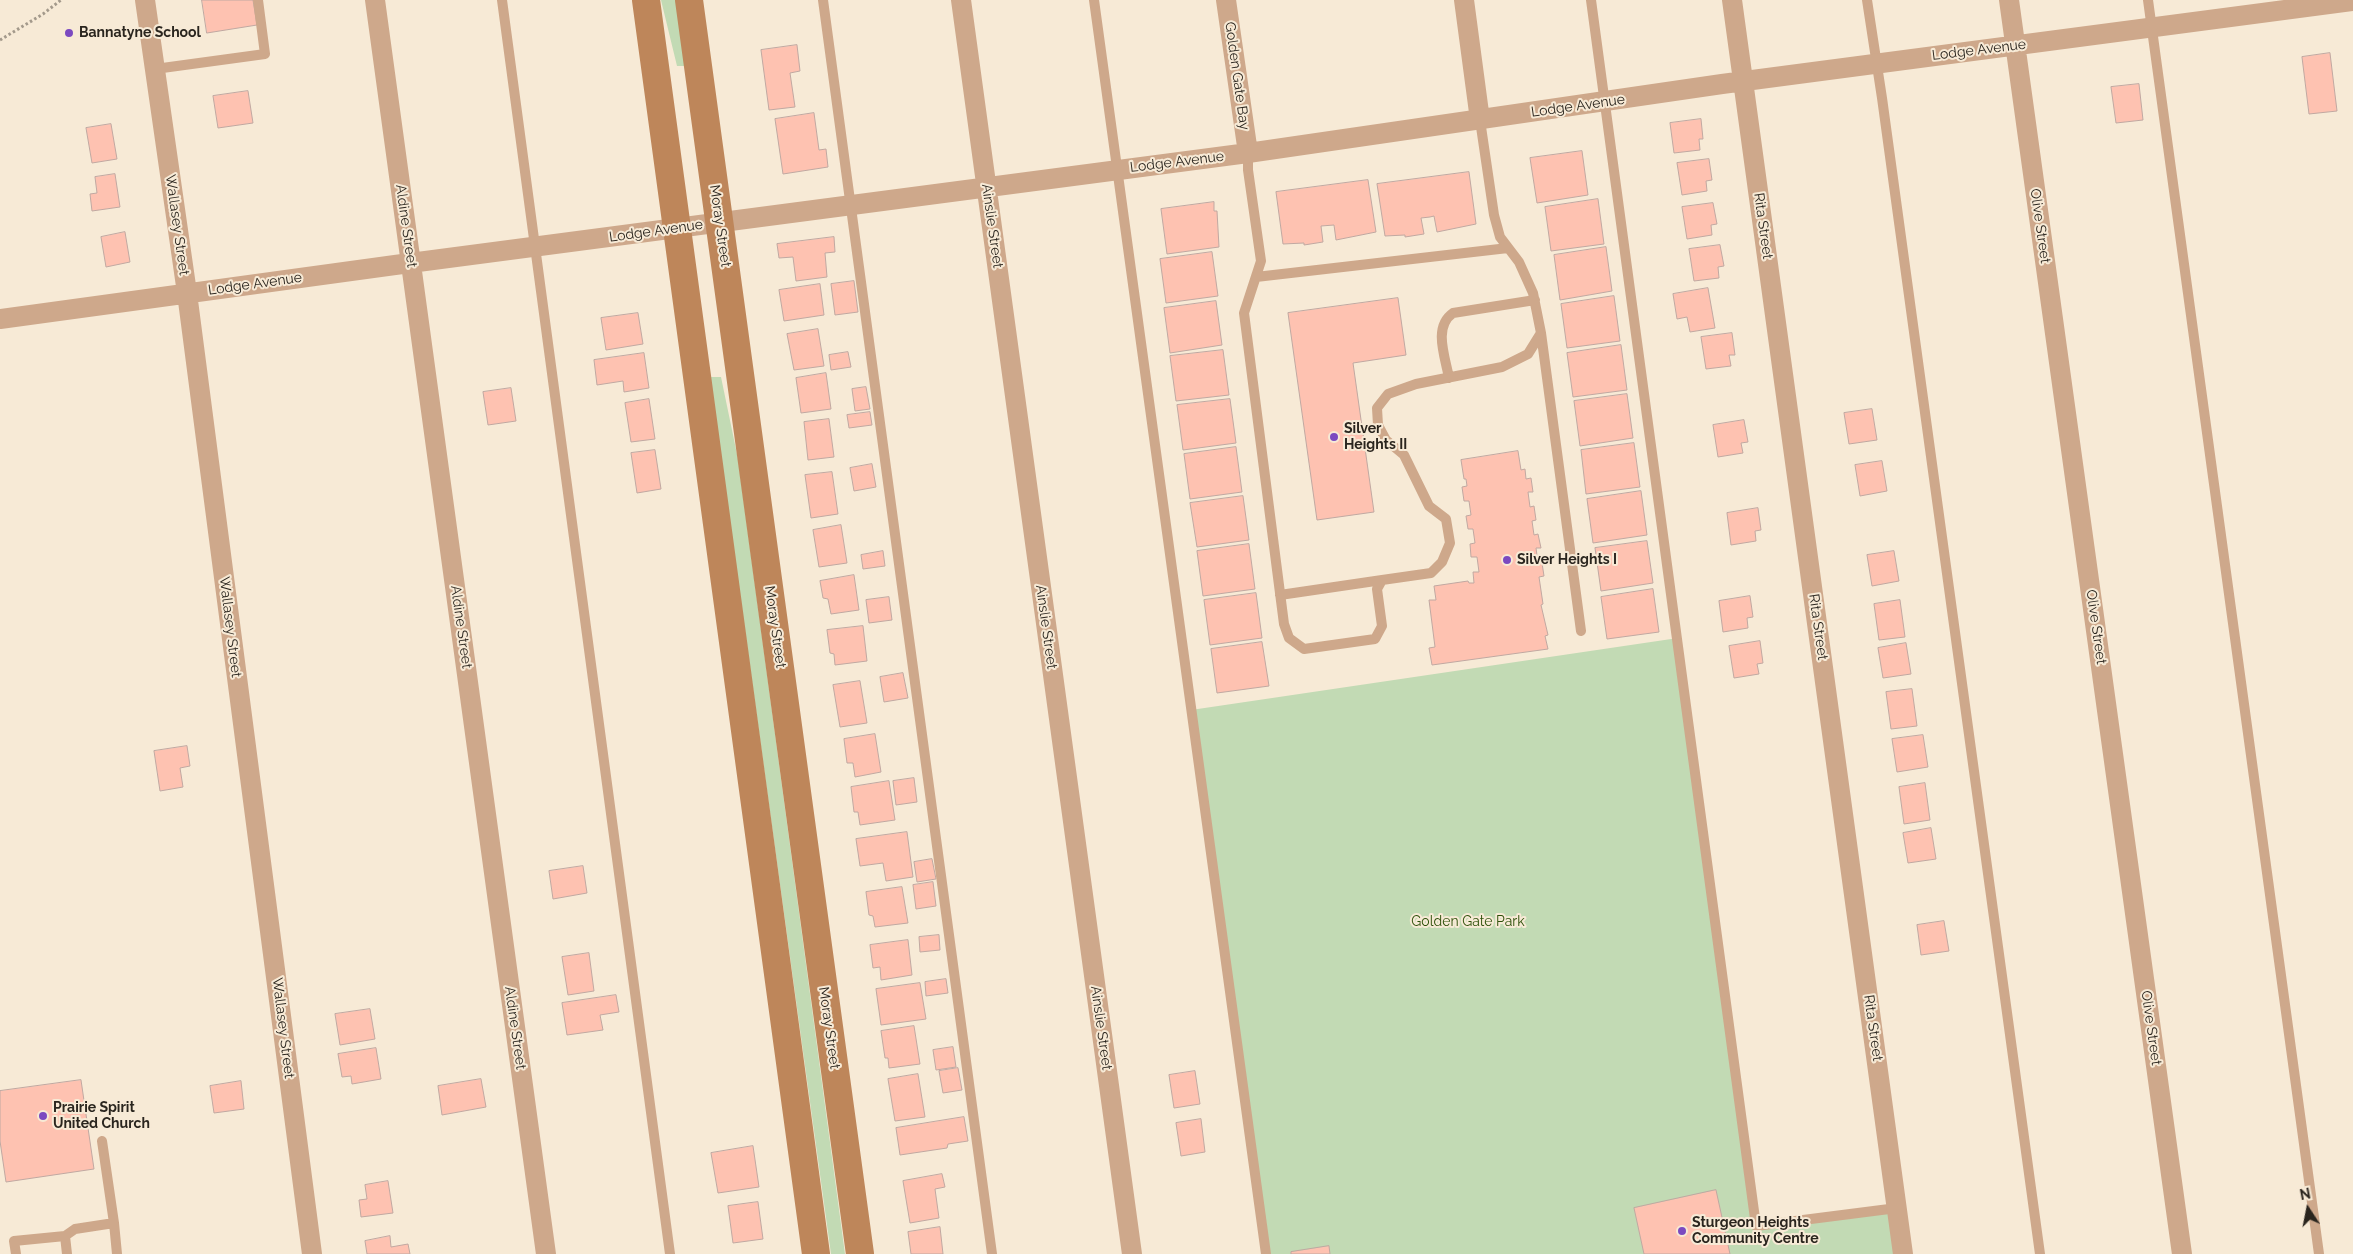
<!DOCTYPE html>
<html>
<head>
<meta charset="utf-8">
<style>
  body { margin:0 }
  #map { position:relative; width:2353px; height:1254px; overflow:hidden; background:#f7ead6; font-family:Raleway,sans-serif }
  canvas { display:block }
  .north { position:absolute; left:2283px; top:1184px; width:50px; height:50px; -webkit-text-stroke:4px #f7ead6; paint-order:stroke; rotate:349deg; font-size:14px; font-weight:700; line-height:20px; text-align:center; color:#2a251e }
  .north::after { content:''; display:block; margin:auto; width:18px; height:22px; background:#2a251e; clip-path:polygon(50% 0,100% 100%,50% 72%,0 100%) }
</style>
</head>
<body>
<div id="map">
<canvas width="2353" height="1254"></canvas>
<div class="north">N</div>
</div>
<script>
const ctx = document.querySelector('canvas').getContext('2d');
ctx.lineJoin = 'round';
function fill(path, color) { ctx.fillStyle = color; ctx.fill(path, 'evenodd'); }
function strokePath(path, color, width, dash) { ctx.strokeStyle = color; ctx.lineWidth = width; ctx.lineCap = dash ? 'butt' : 'round'; ctx.setLineDash(dash || []); ctx.stroke(path); }
function drawText(font, color, halo, rows, align = 'center') {
  ctx.font = font + ' Raleway,sans-serif'; ctx.lineWidth = 4; ctx.setLineDash([]); ctx.textBaseline = 'middle'; ctx.strokeStyle = halo; ctx.fillStyle = color; for (const [text, x, y, turn = 0] of rows) {
    ctx.save(); ctx.translate(x, y); ctx.rotate((+turn || 0) * Math.PI / 180); ctx.textAlign = isNaN(turn) ? turn : align; if (halo) ctx.strokeText(text, 0, 0); ctx.fillText(text, 0, 0); ctx.restore();
  }
}
fill(new Path2D(`
  M661 0H676L685 66H677Z
  M710 377H721L738 459 845 1254H831Z
  M1678 638 1756 1226 1897 1208 1904 1254H1266L1191 710Z`), '#c2dab4');
const building = new Path2D(`
  M202 0H253L257 25 207 33Z
  M797 45 800 71 790 73 795 107 769 110 761 50Z
  M2330 53 2337 111 2309 114 2302 57Z
  M2139 84 2143 120 2116 123 2111 87Z
  M248 91 253 123 218 128 213 96Z
  M814 113 819 150 826 149 828 167 783 174 775 119Z
  M1701 119 1703 139H1699L1700 150 1674 153 1670 123Z
  M111 124 117 159 92 163 86 128Z
  M1582 151 1588 195 1537 203 1530 158Z
  M1709 159 1712 180 1706 181 1707 191 1682 195 1677 163Z
  M1469 172 1476 224 1437 232 1434 216 1430 217 1421 218 1424 234 1405 237V235L1385 236 1377 184Z
  M115 174 120 207 92 211 90 194 97 193 95 177Z
  M1368 180 1376 232 1336 240 1334 225 1321 226 1323 242 1304 245V243L1283 244 1276 192Z
  M1598 199 1604 244 1551 251 1545 207Z
  M1214 202V211H1217L1219 247 1167 254 1161 209Z
  M1713 203 1717 224 1711 225 1712 235 1687 239 1682 207Z
  M125 232 130 262 106 267 101 237Z
  M834 237 835 252 825 253 827 277 796 281 793 257 779 258 777 244Z
  M1720 245 1724 266 1718 267 1719 278 1694 281 1689 249Z
  M1606 247 1612 291 1560 300 1554 255Z
  M1212 252 1218 296 1166 303 1160 259Z
  M854 281 858 312 835 315 831 284Z
  M820 284 824 315 784 321 779 290Z
  M1708 288 1715 328 1690 332 1687 317 1677 319 1673 294Z
  M1614 296 1620 341 1567 348 1561 304Z
  M1398 298 1406 355 1353 363 1374 512 1317 520 1288 313Z
  M1216 301 1222 345 1170 353 1164 308Z
  M638 313 643 344 606 350 601 318Z
  M818 329 824 366 794 370 787 334Z
  M1732 333 1735 355H1729L1731 366 1706 369 1701 337Z
  M1621 345 1627 390 1573 397 1567 353Z
  M1223 350 1229 395 1176 401 1170 356Z
  M848 352 851 367 831 370 829 355Z
  M644 353 649 388 624 392 623 381 597 385 594 360Z
  M826 373 831 409 801 413 796 378Z
  M866 387 870 409 855 411 852 389Z
  M511 388 516 421 488 425 483 392Z
  M1627 394 1633 438 1580 446 1574 401Z
  M649 399 655 439 631 442 625 403Z
  M1230 399 1236 443 1183 450 1177 405Z
  M1872 409 1877 440 1849 444 1844 413Z
  M870 412 872 425 849 428 847 415Z
  M829 419 834 457 808 460 804 422Z
  M1744 420 1748 442 1741 443 1743 453 1718 457 1713 425Z
  M1634 443 1640 487 1586 494 1581 450Z
  M1236 447 1242 492 1190 499 1184 454Z
  M655 450 661 489 637 493 631 453Z
  M1518 451 1521 470 1525 469 1526 479 1531 478 1533 492H1528L1530 507 1534 506 1536 520 1532 521 1534 535 1538 534 1541 548H1536L1538 563H1542L1544 576 1539 577 1543 604 1541 605 1548 635 1545 636 1548 649 1432 665 1429 648 1435 647 1429 600H1436L1434 586 1468 581 1469 583H1474L1473 572H1479L1477 557H1471L1470 544 1475 543 1473 529H1468L1466 516 1471 515 1469 501H1464L1462 487 1467 486 1466 479H1464L1461 460Z
  M1882 461 1887 491 1860 496 1855 465Z
  M872 464 876 487 854 491 850 468Z
  M832 472 838 514 811 518 805 475Z
  M1641 491 1647 535 1593 543 1587 499Z
  M1243 496 1249 540 1197 547 1190 503Z
  M1758 508 1761 530 1755 531 1756 541 1731 545 1727 513Z
  M841 525 847 563 819 567 813 530Z
  M1647 541 1653 583 1601 591 1595 548Z
  M1249 544 1255 589 1203 596 1197 551Z
  M883 551 885 566 863 569 861 555Z
  M1894 551 1899 581 1872 586 1867 555Z
  M854 575 859 610 831 614 828 599 823 598 820 581Z
  M1653 589 1659 632 1607 639 1601 597Z
  M1256 593 1262 638 1210 645 1204 600Z
  M1750 596 1753 617 1747 618 1748 628 1723 632 1719 601Z
  M889 597 892 620 869 623 866 600Z
  M1900 600 1905 637 1879 640 1874 604Z
  M863 626 867 661 835 665 834 654 830 653 827 630Z
  M1760 641 1763 663 1757 664 1759 674 1734 678 1729 646Z
  M1262 642 1269 686 1217 693 1211 649Z
  M1906 643 1911 674 1883 678 1878 648Z
  M903 673 908 698 884 702 880 677Z
  M860 681 867 723 840 727 833 685Z
  M1912 689 1917 726 1891 729 1886 692Z
  M875 734 881 772 855 777 853 763H847L844 739Z
  M1923 735 1928 767 1897 772 1892 739Z
  M187 746 190 766 180 768 183 787 160 791 154 751Z
  M914 778 917 802 896 805 893 781Z
  M889 781 895 820 860 825 858 812H854L851 787Z
  M1925 783 1930 820 1904 824 1899 787Z
  M1931 828 1936 859 1908 863 1903 833Z
  M907 832 913 877 886 881 883 863 860 866 856 839Z
  M932 859 936 879 917 882 914 862Z
  M583 866 587 893 553 899 549 871Z
  M933 882 936 906 916 909 913 885Z
  M902 887 908 923 875 927 873 916 869 915 866 892Z
  M1944 921 1949 951 1921 955 1917 925Z
  M939 935 940 950 920 952 919 937Z
  M908 940 912 975 881 980 880 967 873 968 870 945Z
  M589 953 594 991 568 995 562 957Z
  M946 979 948 993 926 996 925 982Z
  M920 983 926 1019 881 1025 876 989Z
  M616 995 619 1012 600 1015 603 1030 567 1035 562 1003Z
  M370 1009 375 1039 340 1045 335 1014Z
  M914 1026 920 1064 889 1068 888 1058H885L881 1031Z
  M953 1047 956 1067 936 1070 933 1050Z
  M376 1048 381 1079 352 1084 351 1076 342 1077 338 1054Z
  M958 1068 962 1090 943 1093 939 1071Z
  M1195 1071 1200 1104 1174 1108 1169 1075Z
  M918 1074 925 1117 895 1121 888 1079Z
  M481 1079 486 1107 442 1115 438 1086Z
  M81 1080 94 1169 6 1182 0 1141V1091Z
  M241 1081 244 1109 214 1113 210 1086Z
  M964 1117 968 1141 948 1144 947 1148 900 1155 896 1128Z
  M1201 1119 1205 1152 1181 1156 1176 1123Z
  M753 1146 759 1187 718 1193 711 1153Z
  M942 1174 945 1187 935 1189 939 1218 910 1223 903 1181Z
  M388 1181 393 1213 361 1217 359 1200 367 1199 365 1185Z
  M1716 1190 1730 1254H1644L1634 1208Z
  M758 1202 763 1239 733 1243 728 1206Z
  M940 1227 943 1254H911L908 1232Z
  M390 1236 391 1247 408 1244 410 1254H367L365 1241Z
  M1329 1246 1330 1254H1291V1252Z`);
fill(building, '#fec2b1');
strokePath(building, '#c0a8a1', 1);
strokePath(new Path2D(`
  M0 40 43 14 61 0`), '#a3998b', 3, [2.5, 2.5]);
strokePath(new Path2D(`
  M502 0 670 1254
  M823 0 992 1254
  M1094 0 1266 1254
  M1591 0 1756 1226 1897 1208
  M1867 0 1882 98 2040 1254
  M2148 0 2319 1254
  M155 69 265 54 258 0
  M1248 153V170L1261 261 1244 313 1284 624 1289 638 1304 649 1375 639 1382 626 1377 589 1382 580 1431 573 1442 562 1450 543 1446 519 1429 506 1404 455 1386 440 1378 425 1377 408 1388 394 1416 384 1502 367 1528 354 1541 333 1533 293 1519 262 1500 237 1494 215 1480 120
  M1256 277 1508 248
  M1541 333 1581 631
  M1449 378C1445 356 1433 327 1453 313L1535 300
  M1280 595 1382 580
  M102 1141 114 1223
  M65 1236 67 1254
  M16 1254 14 1241 65 1236 75 1229 114 1223 117 1254`), '#cea88b', 10);
strokePath(new Path2D(`
  M145 0 187 293 312 1254
  M375 0 546 1254
  M961 0 1132 1254
  M1226 0 1248 153
  M1464 0 1480 120
  M1732 0 1903 1254
  M2009 0 2182 1254
  M0 319 395 265 1248 153 1722 84 2353 1`), '#cea88b', 20);
strokePath(new Path2D(`
  M646 0 816 1254
  M689 0 860 1254`), '#be865a', 28);
for (const [x, y, r, color] of [
  [69,33,5,"#7b49c0"],
  [1334,437,5,"#7b49c0"],
  [1507,560,5,"#7b49c0"],
  [43,1116,5,"#7b49c0"],
  [1682,1231,5,"#7b49c0"]
]) { const dot = new Path2D(); dot.arc(x, y, r, 0, 2 * Math.PI); ctx.fillStyle = color; ctx.fill(dot); strokePath(dot, '#f7ead6', 2); }
drawText('bold 14px', '#2a251e', '#f7ead6', [
  ["Bannatyne School",79,33],
  ["Silver",1344,429],
  ["Heights II",1344,445],
  ["Silver Heights I",1517,560],
  ["Prairie Spirit",53,1108],
  ["United Church",53,1124],
  ["Sturgeon Heights",1692,1223],
  ["Community Centre",1692,1239]
], 'left');
drawText('14px', '#2a251e', '#f7ead6', [
  ["Lodge Avenue",1979,50,-7],
  ["Golden Gate Bay",1237,76,82],
  ["Lodge Avenue",1578,106,-8],
  ["Lodge Avenue",1177,162,-7],
  ["Wallasey Street",177,225,82],
  ["Aldine Street",406,226,82],
  ["Moray Street",720,226,82],
  ["Ainslie Street",992,226,82],
  ["Rita Street",1763,226,82],
  ["Olive Street",2040,226,82],
  ["Lodge Avenue",656,231,-8],
  ["Lodge Avenue",255,284,-8],
  ["Wallasey Street",230,627,83],
  ["Aldine Street",461,627,82],
  ["Moray Street",775,627,82],
  ["Ainslie Street",1046,627,82],
  ["Rita Street",1818,627,82],
  ["Olive Street",2096,627,82],
  ["Wallasey Street",283,1028,83],
  ["Aldine Street",515,1028,82],
  ["Moray Street",829,1028,82],
  ["Ainslie Street",1101,1028,82],
  ["Rita Street",1873,1028,82],
  ["Olive Street",2151,1028,82]
]);
drawText('14px', '#2d5009', '#f7ead6', [
  ["Golden Gate Park",1468,922]
]);
</script>
</body>
</html>
